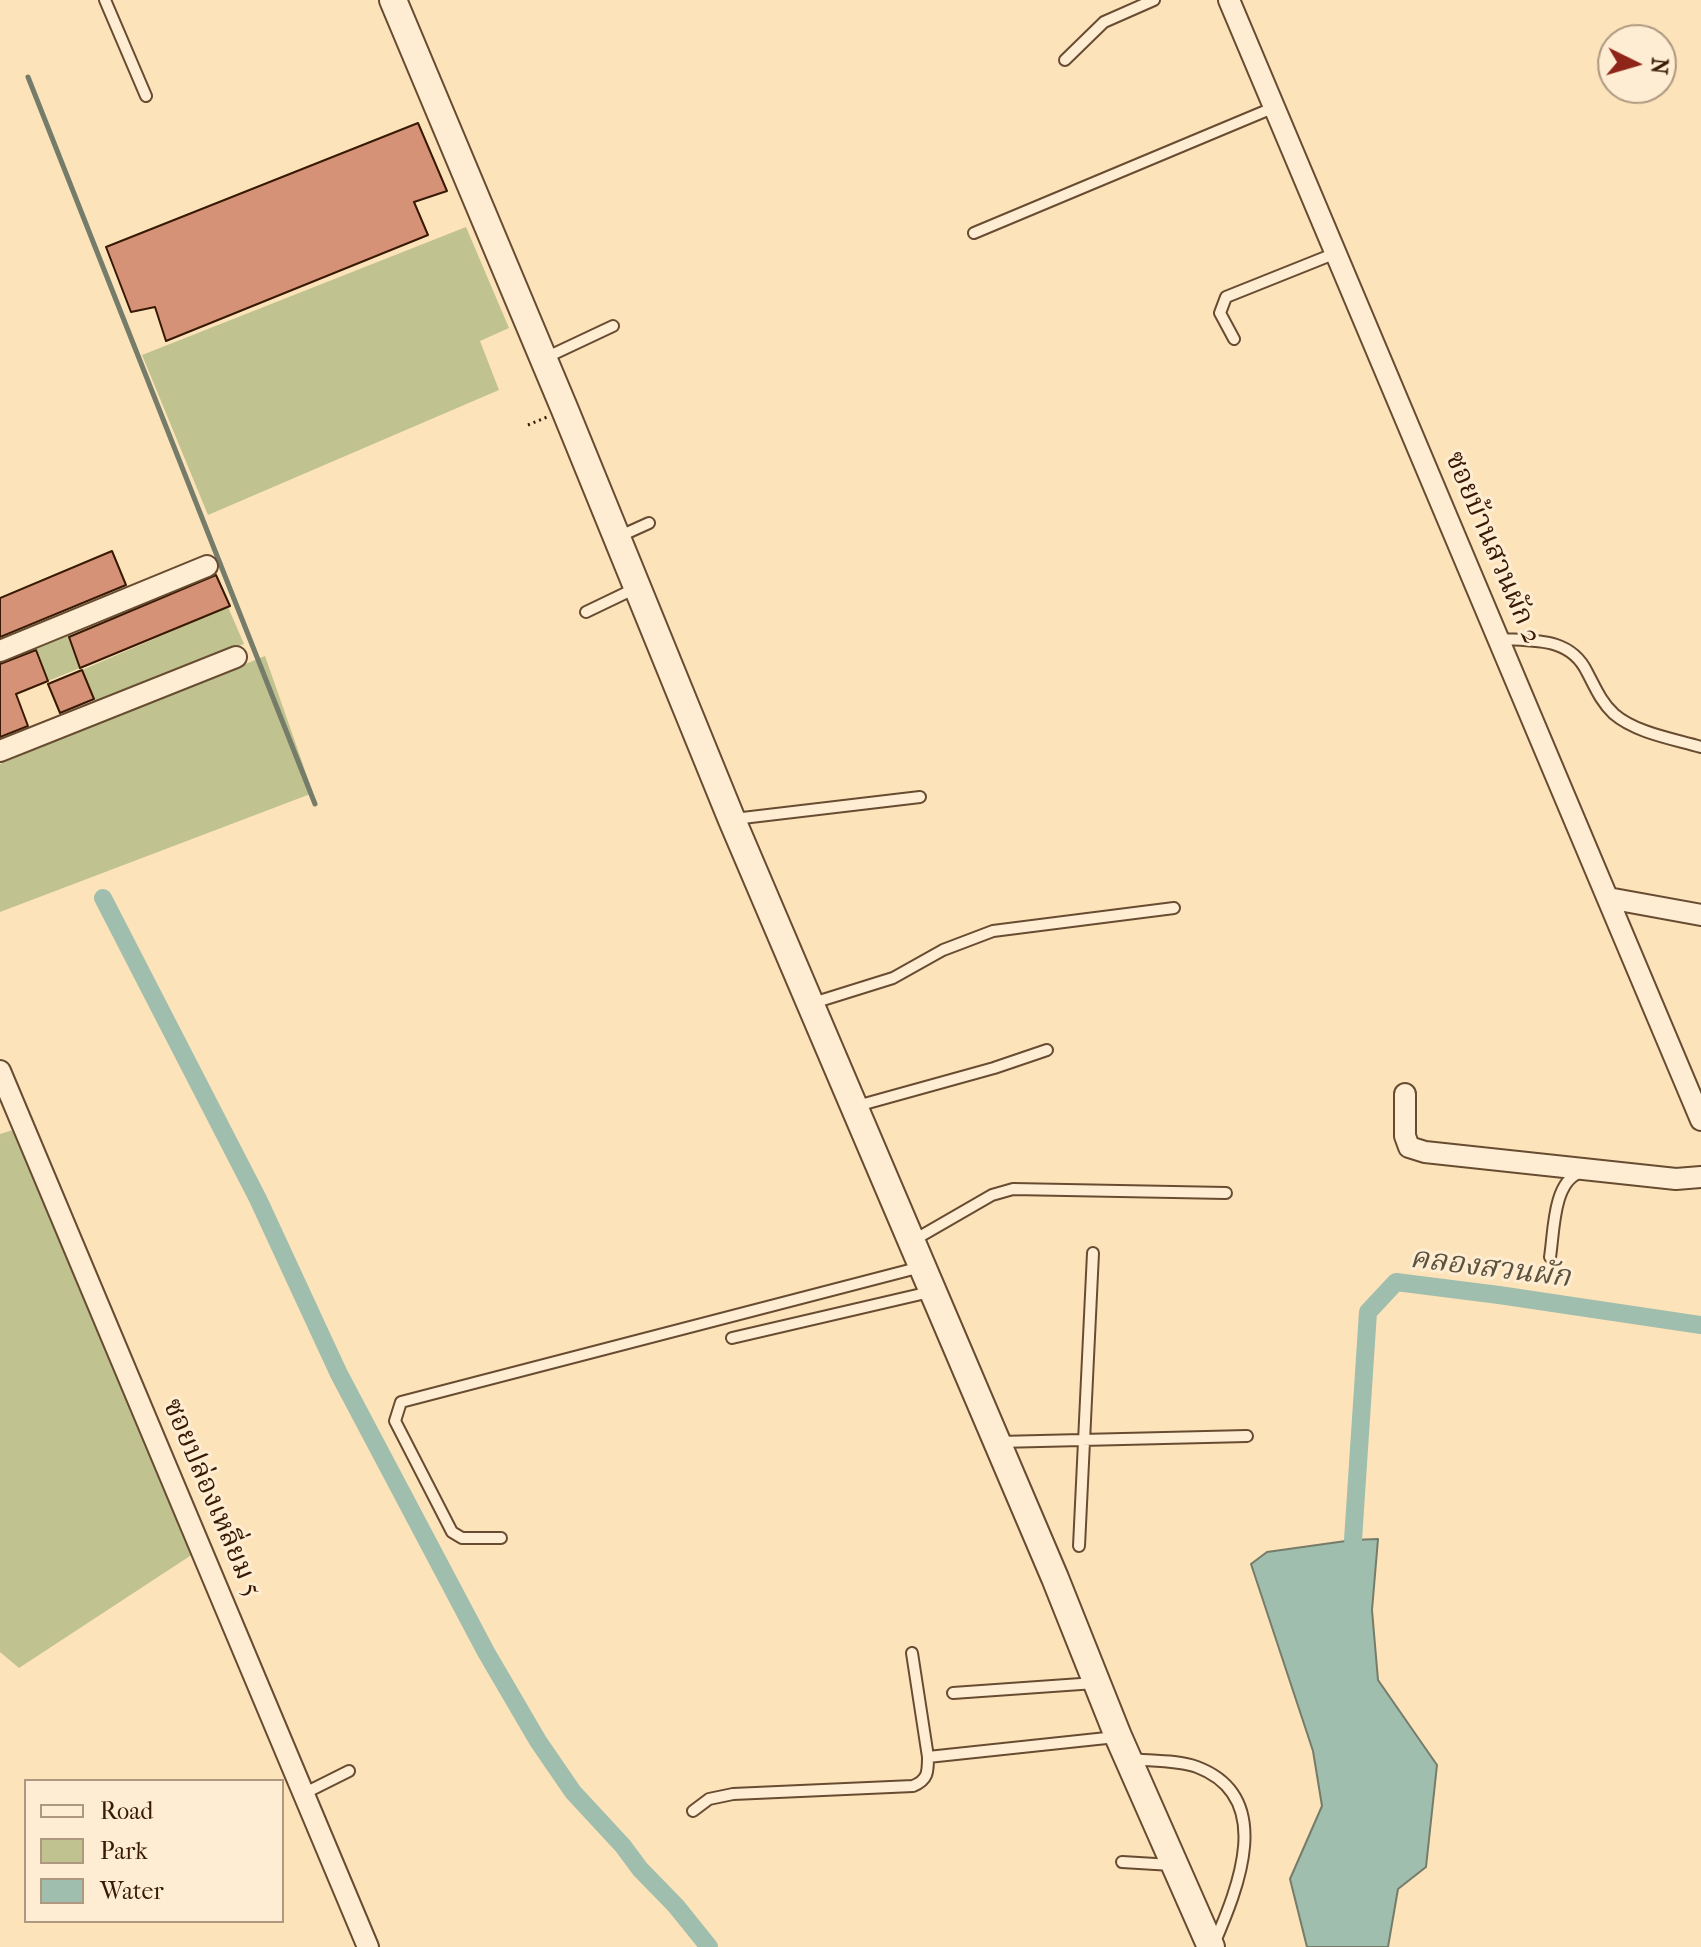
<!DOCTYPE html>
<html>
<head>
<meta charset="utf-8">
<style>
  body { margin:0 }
  #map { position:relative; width:1701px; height:1947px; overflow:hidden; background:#fde3ba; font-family:"IM FELL French Canon",serif }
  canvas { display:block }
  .legend { position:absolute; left:24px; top:1779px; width:260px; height:144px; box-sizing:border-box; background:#feedd2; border:2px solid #ae9880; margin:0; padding:10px 14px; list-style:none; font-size:24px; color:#371904 }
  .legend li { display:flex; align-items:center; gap:16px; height:40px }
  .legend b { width:40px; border:2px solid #ae9880 }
  .north { position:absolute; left:1597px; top:24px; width:80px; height:80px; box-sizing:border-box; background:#feedd2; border:2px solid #ae9880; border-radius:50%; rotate:95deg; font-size:22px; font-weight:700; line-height:32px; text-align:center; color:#371904 }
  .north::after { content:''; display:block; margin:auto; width:28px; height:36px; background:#8f2418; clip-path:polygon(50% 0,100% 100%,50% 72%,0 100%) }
</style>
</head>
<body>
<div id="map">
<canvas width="1701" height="1947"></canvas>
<ul class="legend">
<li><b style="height:10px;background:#feedd2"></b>Road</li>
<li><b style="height:22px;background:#c0c38f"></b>Park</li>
<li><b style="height:22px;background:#9fbead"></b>Water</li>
</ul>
<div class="north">N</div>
</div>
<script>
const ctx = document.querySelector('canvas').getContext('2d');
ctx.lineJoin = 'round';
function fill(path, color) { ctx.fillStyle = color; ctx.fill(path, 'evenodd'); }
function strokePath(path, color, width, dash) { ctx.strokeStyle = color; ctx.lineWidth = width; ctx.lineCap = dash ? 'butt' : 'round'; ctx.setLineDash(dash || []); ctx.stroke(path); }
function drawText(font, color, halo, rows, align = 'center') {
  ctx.font = font + ' "IM FELL French Canon","Noto Serif Thai",serif'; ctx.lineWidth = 6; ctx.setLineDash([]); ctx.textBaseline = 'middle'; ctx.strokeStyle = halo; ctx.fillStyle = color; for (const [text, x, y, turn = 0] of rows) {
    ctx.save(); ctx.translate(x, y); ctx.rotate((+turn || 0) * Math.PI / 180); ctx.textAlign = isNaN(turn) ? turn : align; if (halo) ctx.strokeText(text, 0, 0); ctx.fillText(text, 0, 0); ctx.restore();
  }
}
fill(new Path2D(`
  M466 227 509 328 480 341 499 390 208 515 142 355Z
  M228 607 244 644 96 705 82 670Z
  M67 632 80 668 48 681 35 645Z
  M265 656 313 793 0 912V764Z
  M13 1130 193 1554 19 1668 0 1652V1134Z`), '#c0c38f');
const water = new Path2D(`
  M1378 1539 1372 1610 1378 1680 1437 1765 1426 1867 1398 1889 1388 1947H1307L1290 1879 1322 1806 1313 1751 1251 1564 1267 1552 1353 1540Z`);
fill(water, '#9fbead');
strokePath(water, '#757c69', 2);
strokePath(new Path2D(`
  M28 77 315 804`), '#757c69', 5);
strokePath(new Path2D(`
  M103 898 258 1199 339 1374 486 1652 538 1741 573 1792 623 1846 640 1869 676 1906 709 1947
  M1353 1540 1368 1312 1396 1282 1499 1295 1701 1325`), '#9fbead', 18);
const building = new Path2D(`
  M418 123 447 191 414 202 428 235 166 341 155 307 131 312 106 247Z
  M112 551 126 585 0 637V598Z
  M216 575 230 606 80 668 69 637Z
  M36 650 48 681 16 694 28 726 0 737V664Z
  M82 670 94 699 60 713 48 684Z`);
fill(building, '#d59276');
strokePath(building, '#371904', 2);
const service = new Path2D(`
  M105 0 146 96
  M1065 60 1104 22 1154 0
  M974 233 1275 107
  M1234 339 1220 313 1226 297 1336 253
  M545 358 613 326
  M618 537 649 523
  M586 612 636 588
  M1500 639C1534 641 1570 637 1587 672 1595 687 1601 702 1614 714 1636 733 1674 739 1701 747
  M734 819 920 797
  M813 1003 893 978 943 950 993 931 1174 908
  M857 1106 994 1068 1047 1050
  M914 1240 992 1195 1013 1189 1226 1193
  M1550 1257C1554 1232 1553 1183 1579 1173
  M732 1338 930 1292
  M999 1442 1247 1436
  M501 1538H462L452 1532 395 1421 401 1402 921 1267
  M1079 1546 1093 1253
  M912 1653 928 1757 1116 1737
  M953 1693 1095 1683
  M1130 1759C1151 1761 1178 1760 1197 1767 1276 1797 1238 1888 1214 1944
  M303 1794 349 1771
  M693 1811 709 1799 733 1794 913 1786C928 1780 928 1772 928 1757
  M1122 1862 1172 1865`);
const minor = new Path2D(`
  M1229 0 1701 1120
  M0 651 207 566
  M0 751 236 657
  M1608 898 1701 915
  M0 1071 368 1947
  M1405 1094V1136L1409 1147 1425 1152 1676 1179 1701 1177`);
const tertiary = new Path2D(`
  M393 0 565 410 732 820 1055 1578 1118 1736 1211 1947`);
strokePath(service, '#684c32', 14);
strokePath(minor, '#684c32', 24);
strokePath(tertiary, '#684c32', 30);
strokePath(new Path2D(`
  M528 425 547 417`), '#371904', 3, [2, 4]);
strokePath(service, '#feedd2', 10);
strokePath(minor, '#feedd2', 20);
strokePath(tertiary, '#feedd2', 26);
drawText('28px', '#371904', '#feedd2', [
  ["ซอยบ้านสวนผัก 2",1492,548,67],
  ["ซอยปล่องเหลี่ยม 5",211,1498,67]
]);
drawText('italic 30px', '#5b533f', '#feedd2', [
  ["คลองสวนผัก",1490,1269,7]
]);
</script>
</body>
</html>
